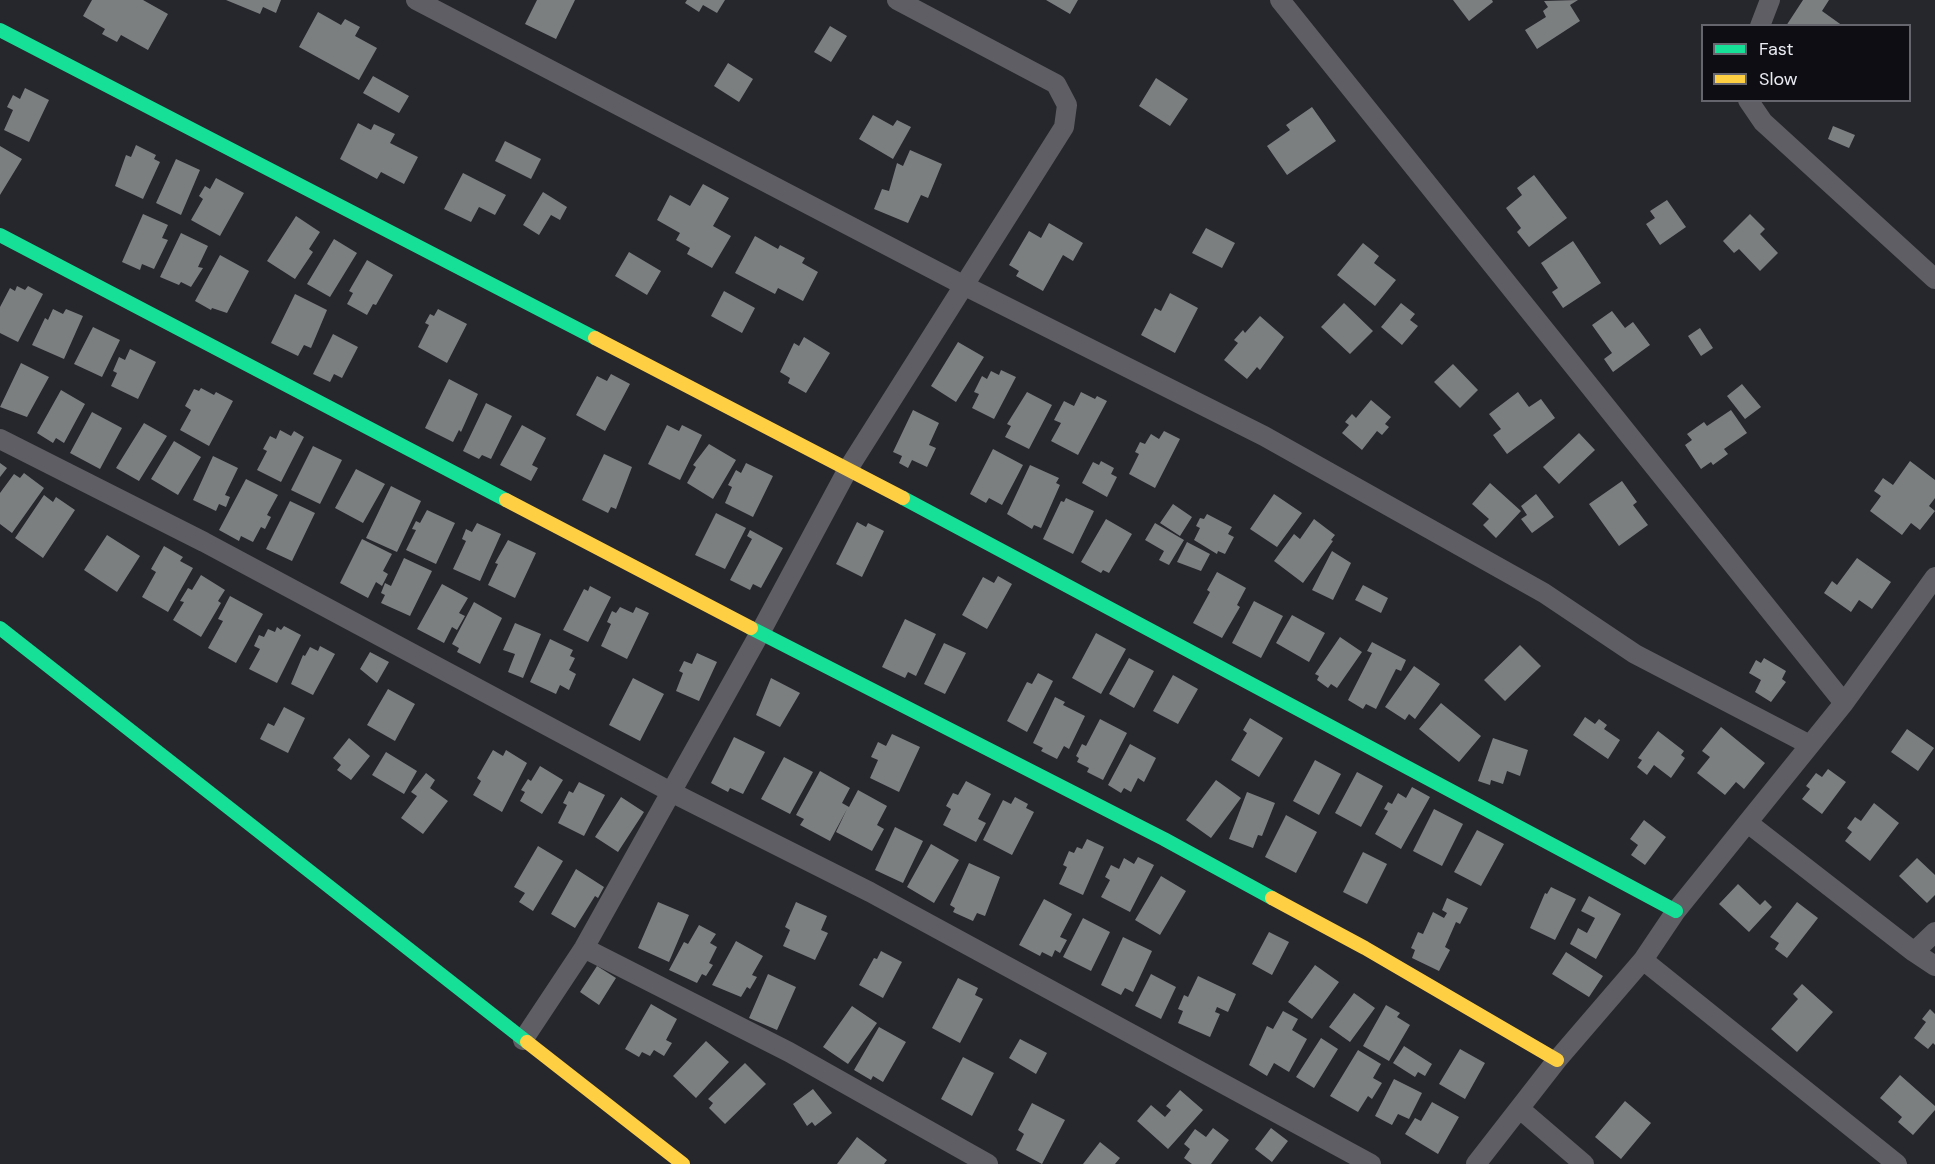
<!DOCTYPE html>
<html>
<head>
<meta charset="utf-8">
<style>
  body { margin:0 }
  #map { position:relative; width:1935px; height:1164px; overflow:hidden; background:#26262d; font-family:"DM Sans",sans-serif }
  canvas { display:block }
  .legend { position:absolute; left:1701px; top:24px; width:210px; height:78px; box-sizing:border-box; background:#0d0d13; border:2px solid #65656d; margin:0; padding:8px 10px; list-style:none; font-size:18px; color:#eaeaf3 }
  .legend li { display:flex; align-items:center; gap:12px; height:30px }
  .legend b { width:30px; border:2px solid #65656d }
</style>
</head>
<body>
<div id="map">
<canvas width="1935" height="1164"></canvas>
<ul class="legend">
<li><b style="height:8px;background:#16e098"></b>Fast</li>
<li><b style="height:8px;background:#ffcf43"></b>Slow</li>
</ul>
</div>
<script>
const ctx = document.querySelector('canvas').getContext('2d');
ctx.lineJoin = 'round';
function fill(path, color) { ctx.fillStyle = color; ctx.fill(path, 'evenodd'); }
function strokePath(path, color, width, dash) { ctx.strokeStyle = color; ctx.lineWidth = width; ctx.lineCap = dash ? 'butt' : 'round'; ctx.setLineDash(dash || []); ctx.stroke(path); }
fill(new Path2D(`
  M92 0H143L168 14 148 50 121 35 117 42 102 34 105 29 83 16Z
  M226 0H281L276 13 263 7 260 14Z
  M537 0H575L556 39 525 24Z
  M687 0H725L717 13 703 5 699 12 685 3Z
  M1046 0H1078L1070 14Z
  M1453 0H1492L1493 2 1469 21Z
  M1578 0 1570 5 1580 21 1537 49 1525 30 1546 17 1543 11 1548 7 1544 1Z
  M1803 0H1829L1822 11 1843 26H1786Z
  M318 12 341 25 345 19 360 27 355 36 377 48 359 80 299 47Z
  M830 26 847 36 831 62 814 52Z
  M728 63 753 79 739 102 714 86Z
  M373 76 409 96 399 113 363 93Z
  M1156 78 1188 99 1170 126 1139 106Z
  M25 88 49 100 29 142 4 130 13 110 7 107 13 95 20 99Z
  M1312 107 1336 141 1287 175 1267 146 1290 130 1286 125Z
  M873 115 893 126 897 120 911 127 893 159 859 139Z
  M358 123 371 130 374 124 395 134 390 143 418 157 404 184 381 172 377 179 340 159Z
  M1833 126 1855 135 1849 148 1828 139Z
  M505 141 541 159 531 179 495 161Z
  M136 145 156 155 154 159 160 162 143 199 115 186 126 155 131 157Z
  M0 146 22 159 0 195Z
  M910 150 942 164 928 198 921 195 908 223 874 209 882 189 889 191 897 163 903 166Z
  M176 159 200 170 181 215 156 203Z
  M463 173 506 195 495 215 479 207 471 222 444 209Z
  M1534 175 1567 218 1529 247 1517 232 1521 228 1506 208 1522 195 1517 188Z
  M216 178 244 193 220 236 191 220 203 199 199 196 205 186 210 189Z
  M703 184 729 198 713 226 731 236 712 268 687 254 690 248 676 240 680 233 657 220 670 195 690 206Z
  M543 192 567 207 560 220 551 215 539 235 523 225Z
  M1667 200 1686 227 1660 245 1646 224 1655 218 1650 211Z
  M143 214 168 225 162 238 168 240 154 269 142 264 140 270 122 262Z
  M1750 214 1765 229 1760 234 1778 253 1760 271 1739 249 1734 253 1723 241Z
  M296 216 320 232 309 249 313 252 295 279 267 261Z
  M1049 223 1083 243 1073 261 1063 255 1043 291 1016 276 1019 271 1009 265 1029 231 1041 238Z
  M1206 228 1235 243 1222 268 1192 253Z
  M181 233 208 246 198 267 203 268 191 287 181 282 179 285 160 277Z
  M755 236 778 249 780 245 805 258 802 263 818 272 803 301 778 288 775 294 735 273Z
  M334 239 357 253 330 297 307 284Z
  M1573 241 1601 283 1563 308 1552 292 1558 288 1541 263Z
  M1363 243 1379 256 1374 263 1396 280 1375 306 1337 275Z
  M629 252 661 271 647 295 615 276Z
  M220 255 249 271 227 313 212 308 211 310 195 301Z
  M367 260 393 275 376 305 373 304 367 315 347 304 353 293 349 291Z
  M17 286 25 290 28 286 43 294 18 342 0 333V307L10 288 15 291Z
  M724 291 755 308 742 333 711 316Z
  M1170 293 1198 308 1175 353 1141 335 1155 308 1161 311Z
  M295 294 327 310 311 348 304 345 298 356 271 343Z
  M1344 303 1373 331 1350 354 1321 327Z
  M1401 303 1415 314 1410 320 1418 326 1402 345 1381 327Z
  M53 309 63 314 66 309 83 316 64 359 32 345 45 318 48 320Z
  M438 309 467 324 447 363 418 347 429 325 425 323 430 314 434 316Z
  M1612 311 1625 328 1633 322 1650 345 1613 372 1604 359 1612 353 1592 325Z
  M1260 316 1284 337 1260 370 1257 367 1247 379 1224 360 1238 343 1234 340 1243 330 1245 333Z
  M93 327 120 340 102 377 74 364Z
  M1700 328 1713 348 1701 356 1688 336Z
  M333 334 358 347 342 378 334 374 330 382 313 374Z
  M804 337 830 353 806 393 788 383 790 378 780 372 794 343 799 346Z
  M958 342 984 357 956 402 931 386Z
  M130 349 156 362 138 399 111 386 117 373 113 371 119 357 125 360Z
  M21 363 49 377 27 417 0 407Z
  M1453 364 1478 390 1460 408 1434 382Z
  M1001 370 1016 377 994 419 972 408 979 394 974 392 982 376 987 379 991 371 999 375Z
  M611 374 630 384 605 431 576 415 597 376 607 381Z
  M449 379 478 394 461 432 459 430 453 442 425 428Z
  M1742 384 1761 407 1745 419 1727 396Z
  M201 388 214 395 216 392 233 401 209 446 180 430 191 410 185 406 194 389 199 391Z
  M61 390 85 404 64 443 56 438 53 443 37 433Z
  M1027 392 1052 405 1029 449 1005 437 1011 426 1007 424Z
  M1081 392 1095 399 1097 396 1107 401 1078 455 1051 441 1061 423 1054 420 1064 401 1074 406Z
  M1518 392 1529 407 1541 399 1555 418 1507 454 1493 435 1501 429 1489 414Z
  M1371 400 1391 417 1385 424 1389 427 1382 435 1377 431 1362 450 1342 433 1349 425 1345 422 1352 414 1356 418Z
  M486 403 512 416 491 459 482 455 479 459 463 451Z
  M913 410 939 423 929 445 936 448 927 467 912 460 908 468 899 463 902 456 893 452Z
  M1731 410 1747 433 1724 449 1728 454 1713 465 1711 462 1701 469 1685 445 1692 440 1687 434 1704 422 1707 426Z
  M92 412 122 428 100 469 70 453Z
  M144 423 167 436 139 481 116 468Z
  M522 425 546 438 532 465 538 468 531 481 500 465Z
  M667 425 679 431 682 425 702 435 680 480 648 464Z
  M280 430 291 436 294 431 304 437 281 482 257 470 267 451 263 449 270 436 276 439Z
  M1164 431 1180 439 1155 488 1129 474 1139 454 1135 452 1140 442 1145 444 1151 434 1159 439Z
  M1579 433 1595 450 1559 484 1543 467Z
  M174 441 201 457 178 495 151 479Z
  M709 444 736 460 713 499 687 483 696 467 693 465Z
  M313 446 342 460 320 504 291 490Z
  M993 449 1023 465 1002 505 989 498 986 503 970 494Z
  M604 454 632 467 616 509 611 507 608 513 582 500Z
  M213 456 238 468 225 495 230 497 226 507 219 504 216 511 193 500Z
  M1101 461 1114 468 1111 474 1117 477 1107 497 1082 483 1093 462 1099 465Z
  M1910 461 1935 480V498L1929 506 1935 511 1920 530 1911 523 1902 535 1870 511 1881 496 1874 491 1883 478 1893 485Z
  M0 463 7 468 0 477Z
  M746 463 773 476 753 517 725 503 732 487 728 485 736 470 741 473Z
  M1030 465 1059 478 1056 483 1060 485 1041 528 1034 525 1032 529 1007 514Z
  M356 469 385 484 363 523 335 508Z
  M24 473 44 488 12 533 0 524V493L14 474 20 478Z
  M246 479 278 495 267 515 271 517 265 529 261 527 253 542 241 536 239 541 219 530Z
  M1622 481 1637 502 1633 505 1648 525 1619 546 1589 504Z
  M1490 483 1521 511 1496 538 1483 525 1489 519 1472 504Z
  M391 486 421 501 397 552 366 538Z
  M1274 494 1302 513 1277 547 1250 529Z
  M1536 494 1554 517 1532 533 1521 519 1527 515 1521 506Z
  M44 495 53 502 56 497 75 510 43 558 15 538Z
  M1066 498 1094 511 1073 554 1043 539 1061 501 1064 502Z
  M290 501 315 513 292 561 266 549Z
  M1173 504 1192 517 1180 536 1160 523Z
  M427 510 455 523 436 564 406 550 416 530 412 529 416 521 420 523Z
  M716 513 746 528 725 569 695 555Z
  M1207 514 1232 527 1228 534 1234 537 1225 554 1218 551 1217 554 1194 540 1200 528 1196 526 1200 518 1204 519Z
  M1106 519 1132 534 1109 573 1103 570 1101 573 1081 562Z
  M1314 519 1335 535 1331 540 1333 541 1303 583 1274 561 1294 534 1300 539Z
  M857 522 866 527 868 523 884 531 862 577 836 564Z
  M477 523 501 534 480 581 453 569 466 541 462 539 466 529 472 532Z
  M1155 523 1184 540 1169 565 1159 560 1164 551 1145 540Z
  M750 530 783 548 761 588 753 584 750 590 730 580 752 539 747 536Z
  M107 535 140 556 117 592 84 570Z
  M362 539 392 554 383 571 388 574 382 586 376 582 368 598 340 583Z
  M508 540 536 553 515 598 488 585 498 564 495 563Z
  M1187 542 1210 554 1201 571 1177 562Z
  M164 546 183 557 180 561 193 568 168 612 142 597 156 572 151 569Z
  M1332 551 1351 563 1333 600 1312 590Z
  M404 558 432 571 410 616 381 603 385 595 381 593 385 583 391 586Z
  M1857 558 1891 582 1872 609 1859 600 1851 612 1824 593 1832 581 1837 585Z
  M1217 572 1246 588 1237 605 1240 607 1222 638 1193 623 1210 592 1207 590Z
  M201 575 225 590 218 601 221 603 201 637 173 620 184 602 180 601 188 588 192 590Z
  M998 576 1012 584 987 629 962 615 983 577 994 583Z
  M442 584 468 598 459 613 465 616 457 630 452 627 444 643 417 629Z
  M1363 585 1388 598 1381 613 1355 600Z
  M590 586 611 597 588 642 563 630 584 589 588 591Z
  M230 596 263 614 236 663 208 648 223 621 218 619Z
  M1254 601 1283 616 1261 658 1232 643Z
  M474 602 502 618 480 664 457 652 459 648 452 644Z
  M620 607 633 613 636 607 649 613 627 659 601 646 611 624 607 622 612 611 616 613Z
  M1292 615 1325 633 1309 662 1276 643Z
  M905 619 936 634 916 676 908 672 905 678 882 667Z
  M515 623 541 634 523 678 508 672 515 654 503 650Z
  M284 626 301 635 277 683 249 669 260 649 254 646 259 635 264 637 268 629 275 632 277 627 281 630Z
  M1096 633 1126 649 1101 694 1072 678Z
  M1340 637 1362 652 1337 688 1331 684 1328 688 1317 680 1319 676 1315 674Z
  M550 639 573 650 570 656 575 658 569 670 576 674 569 690 560 685 556 694 530 682Z
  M1372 642 1406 660 1401 671 1396 669 1376 709 1366 704 1363 709 1348 700 1372 653 1367 651Z
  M944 643 966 653 945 694 924 684Z
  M1520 645 1541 666 1505 701 1484 680Z
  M320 646 335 654 313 695 291 684 303 655 305 656 310 647 318 651Z
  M370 652 389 662 377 683 360 669Z
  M697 653 717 662 699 701 676 691 683 673 679 671 684 661 692 664Z
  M1129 658 1154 671 1134 708 1109 694Z
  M1764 658 1786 671 1782 679 1786 682 1771 702 1755 692 1761 680 1749 673 1756 660 1761 663Z
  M1414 666 1440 684 1415 719 1409 714 1405 720 1385 707Z
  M1038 673 1053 681 1027 732 1007 721 1027 682 1032 684Z
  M1173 675 1198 689 1178 724 1153 711Z
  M633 678 664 694 640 741 609 725Z
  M771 678 800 693 780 727 756 715Z
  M388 689 415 704 395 741 367 725Z
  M1055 697 1065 702 1063 705 1085 716 1069 749 1064 746 1057 759 1041 751 1043 748 1033 743Z
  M1441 703 1481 736 1459 762 1419 729Z
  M284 707 305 718 288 753 260 739 268 723 274 726Z
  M1585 717 1595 724 1599 719 1607 725 1604 729 1620 740 1608 759 1573 735Z
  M1250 718 1283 738 1259 777 1231 760 1247 733 1243 730Z
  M1100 719 1127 733 1103 780 1087 772 1089 768 1077 762 1079 758 1076 756 1082 744 1086 746Z
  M1721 727 1765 763 1744 789 1736 782 1725 795 1697 773 1710 757 1702 751Z
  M1907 729 1934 748 1918 771 1891 752Z
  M1658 731 1684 751 1681 755 1685 758 1671 778 1654 765 1647 775 1637 767 1642 760 1638 758Z
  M892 734 920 747 899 792 870 778 878 760 871 757 878 742 886 746Z
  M734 737 765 752 743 794 730 788 728 792 711 783Z
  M349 738 370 756 351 780 337 770 341 765 333 758Z
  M1493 738 1528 750 1520 776 1507 771 1503 784 1491 780 1490 785 1478 781Z
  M1130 744 1156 758 1144 782 1138 778 1131 792 1124 788 1121 793 1108 785Z
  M493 750 503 756 506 750 527 763 502 812 473 795 481 781 477 778Z
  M386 752 417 771 404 794 372 775Z
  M784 757 813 772 790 814 761 799Z
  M1315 760 1341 774 1319 815 1293 801Z
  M540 766 563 780 542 814 520 801 525 792 521 790 528 779 531 781Z
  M1828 769 1846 782 1822 814 1802 799 1810 789 1806 786 1816 773 1822 777Z
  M820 771 850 788 842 803 849 807 858 790 887 806 877 825 884 829 872 851 836 832 847 809 830 841 800 825 804 819 796 815Z
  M1357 772 1383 786 1361 827 1335 813Z
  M426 773 435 780 430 788 448 801 423 834 401 818 417 796 411 792Z
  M1216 780 1241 798 1211 838 1186 820Z
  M966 781 991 794 978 819 986 823 976 842 943 825 951 809 946 806 953 793 958 795Z
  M579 782 605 795 584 836 558 823 567 805 563 803 569 791 573 793Z
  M1412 787 1430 797 1401 849 1375 834 1388 811 1384 809 1388 802 1392 804 1398 793 1406 798Z
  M1247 792 1275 803 1262 836 1258 835 1253 848 1229 839Z
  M621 797 644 812 618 852 595 837Z
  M1015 797 1028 804 1026 808 1034 812 1012 855 983 840 1003 800 1011 804Z
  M1874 803 1899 823 1870 861 1845 841 1852 832 1847 828 1855 817 1861 821Z
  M1434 809 1463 824 1442 866 1413 851Z
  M1286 815 1317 832 1296 873 1265 857Z
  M1644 820 1666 837 1645 865 1631 855 1638 845 1630 839Z
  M895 827 923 841 903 883 875 870Z
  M1477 830 1504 844 1481 886 1454 872Z
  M1087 839 1104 847 1083 895 1059 884 1067 867 1063 865 1069 851 1074 853 1077 847 1082 849Z
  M931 844 959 860 934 903 907 887Z
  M538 846 563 861 533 911 519 902 525 893 514 887Z
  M1363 852 1387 864 1367 904 1343 892Z
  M1138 857 1154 865 1130 912 1101 897 1110 880 1105 877 1111 865 1119 869 1124 858 1134 864Z
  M1917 858 1935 875V895L1927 903 1899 876Z
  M969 863 1000 877 985 916 977 913 973 921 953 912 955 908 950 905Z
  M576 869 604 887 598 898 595 896 575 928 551 914Z
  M1161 876 1186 891 1160 935 1135 920Z
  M1738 884 1760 905 1765 900 1772 907 1749 932 1719 904Z
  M1551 887 1576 899 1555 940 1530 928 1545 893 1547 894Z
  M1589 896 1621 914 1596 959 1570 944 1578 928 1587 933 1595 918 1581 911Z
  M1447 898 1468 908 1460 924 1456 922 1445 947 1450 950 1439 971 1412 958 1415 950 1411 948 1418 932 1423 934 1433 912 1444 918 1447 913 1442 910Z
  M1044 899 1072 914 1060 937 1067 940 1060 953 1055 950 1052 957 1042 952 1040 956 1019 945Z
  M658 902 689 915 669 962 638 948Z
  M796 902 827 916 821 930 828 933 815 960 783 946 790 930 785 927Z
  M1797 902 1818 918 1787 958 1775 949 1779 943 1770 937Z
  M1083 918 1110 932 1091 971 1063 957Z
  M699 925 716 934 710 943 717 947 709 963 713 965 706 976 702 974 697 983 669 970 684 942 688 944Z
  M1269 932 1289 942 1272 975 1252 964Z
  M1123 937 1152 951 1133 992 1125 988 1121 995 1101 985Z
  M736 941 763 956 752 975 757 977 750 989 747 987 741 997 712 985Z
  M881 951 902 962 883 998 859 985 874 958 877 959Z
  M1566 952 1603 976 1589 997 1552 974Z
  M1315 965 1339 982 1312 1019 1288 1002Z
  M597 966 616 978 599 1005 580 992Z
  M768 974 796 987 777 1030 749 1018Z
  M1151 974 1176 987 1161 1019 1135 1006Z
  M1198 976 1236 994 1228 1012 1217 1007 1215 1012 1220 1014 1210 1037 1178 1023 1183 1011 1178 1009 1184 995 1188 997Z
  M958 978 978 988 975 995 983 999 960 1043 932 1028Z
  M1802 984 1833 1012 1797 1052 1771 1029 1798 999 1793 994Z
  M1354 993 1375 1008 1350 1042 1329 1027Z
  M651 1004 677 1019 666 1040 672 1043 664 1056 654 1050 650 1056 642 1052 639 1057 625 1049Z
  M1386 1005 1400 1013 1397 1017 1410 1025 1389 1061 1363 1046Z
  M852 1006 877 1023 848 1064 823 1047Z
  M1930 1009 1935 1014V1045L1933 1043 1928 1049 1914 1038 1926 1022 1922 1019Z
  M1283 1011 1298 1019 1292 1030 1307 1039 1289 1072 1274 1063 1267 1076 1249 1065 1267 1026 1273 1029Z
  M879 1027 906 1042 883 1082 873 1076 871 1080 854 1070Z
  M1321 1038 1338 1049 1314 1088 1296 1077Z
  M1020 1039 1047 1053 1036 1074 1009 1058Z
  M706 1041 729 1062 696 1098 673 1076Z
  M1404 1046 1432 1064 1425 1076 1418 1072 1415 1077 1393 1063Z
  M1460 1049 1485 1063 1465 1099 1439 1084Z
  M1358 1050 1381 1064 1373 1078 1382 1083 1372 1099 1368 1096 1358 1112 1330 1096Z
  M963 1057 994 1073 972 1116 941 1099Z
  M745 1063 766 1084 725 1124 709 1108 713 1103 708 1099Z
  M1900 1075 1935 1106V1110L1913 1135 1898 1122 1902 1117 1880 1098Z
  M1394 1079 1422 1093 1409 1119 1398 1114 1392 1125 1375 1116Z
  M813 1089 832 1113 815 1126 812 1122 807 1126 793 1104Z
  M1180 1090 1203 1110 1168 1149 1137 1121 1151 1105 1165 1117 1171 1110 1166 1106Z
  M1625 1101 1651 1123 1621 1159 1595 1137Z
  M1432 1102 1459 1117 1438 1154 1405 1134 1415 1118 1421 1121Z
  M1032 1103 1065 1120 1042 1164 1016 1150 1024 1134 1018 1130Z
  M1213 1128 1229 1140 1211 1164H1192L1184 1158 1190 1149 1184 1144 1195 1129 1206 1137Z
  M1271 1128 1288 1141 1272 1162 1255 1149Z
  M857 1137 887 1160 884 1164H837Z
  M1100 1142 1120 1158 1115 1164H1083Z`), '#7c7f80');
strokePath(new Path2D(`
  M416 0 965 286 1264 436 1544 593 1635 654 1810 745
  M1280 0 1844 703
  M1760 26 1770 0
  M1748 100 1763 122 1935 279
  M0 439 204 542 671 792 870 892 1371 1164
  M1748 823 1914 952 1935 932
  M584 948 789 1052 988 1164
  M1914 952 1935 966
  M1643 960 1897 1164
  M523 1040 584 948 760 633 848 469 1064 127 1067 105 1056 84 897 0
  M1520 1109 1584 1164
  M1476 1164 1557 1060 1643 960 1676 911 1844 703 1935 577`), '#5e5e64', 20);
strokePath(new Path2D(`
  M0 30 595 338
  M0 235 506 500
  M903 498 1676 911
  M0 628 527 1042
  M751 628 1164 839 1272 898`), '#16e098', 14);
strokePath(new Path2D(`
  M595 338 903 498
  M506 500 751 628
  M1272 898 1365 948 1557 1060
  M527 1042 683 1164`), '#ffcf43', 14);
</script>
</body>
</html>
